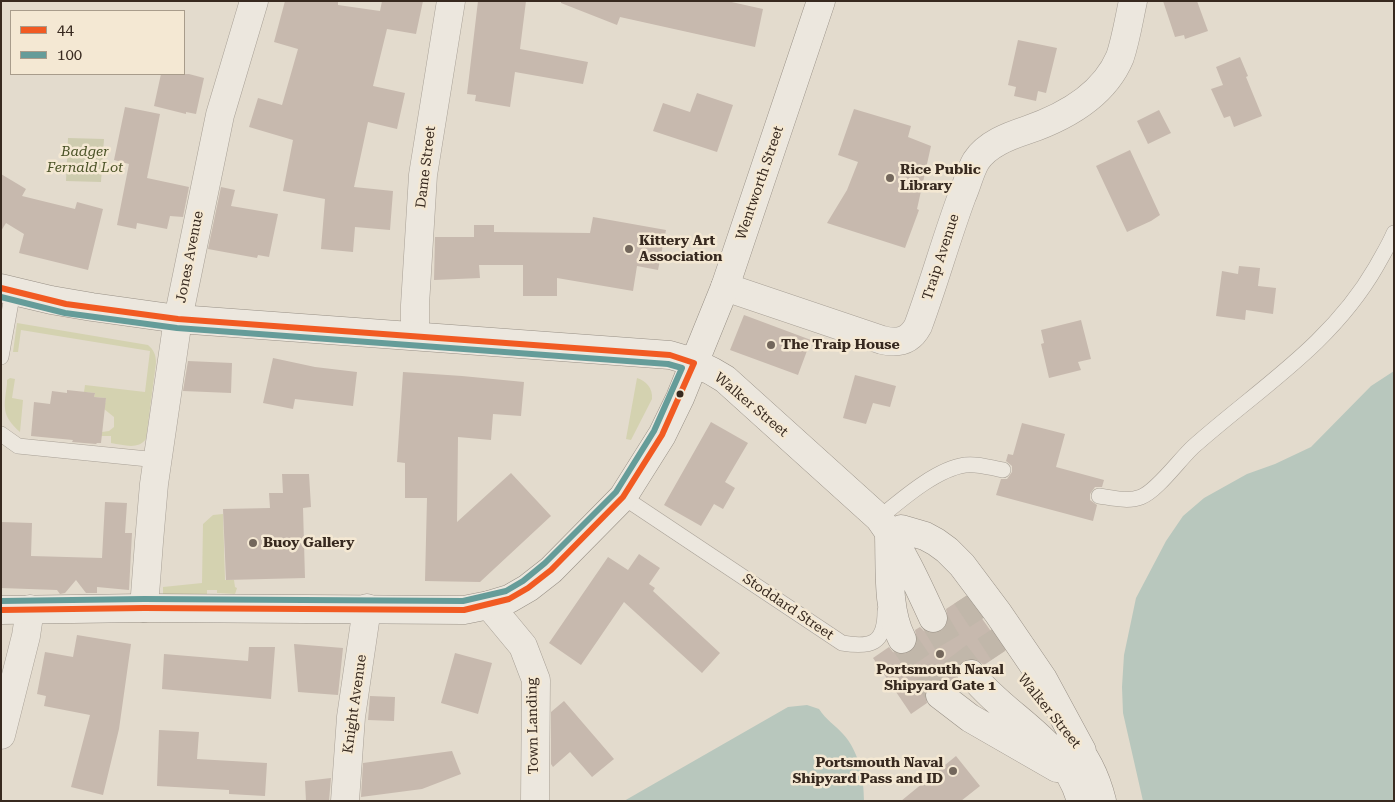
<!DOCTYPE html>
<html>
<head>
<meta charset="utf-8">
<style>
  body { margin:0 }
  #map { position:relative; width:1395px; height:802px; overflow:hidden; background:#e3dbcd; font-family:"Roboto Serif",serif }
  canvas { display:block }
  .frame { position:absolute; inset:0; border:2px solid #37291f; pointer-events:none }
  .legend { position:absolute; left:10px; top:10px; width:175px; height:65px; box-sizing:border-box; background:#f4e8d3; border:1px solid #a89c8b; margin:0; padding:6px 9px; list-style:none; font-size:15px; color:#37291f }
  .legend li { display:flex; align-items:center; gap:10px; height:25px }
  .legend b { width:25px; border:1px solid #a89c8b }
</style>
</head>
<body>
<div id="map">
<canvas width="1395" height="802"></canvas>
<div class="frame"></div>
<ul class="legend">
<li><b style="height:6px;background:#f15a22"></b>44</li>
<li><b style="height:6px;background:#659c99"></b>100</li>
</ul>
</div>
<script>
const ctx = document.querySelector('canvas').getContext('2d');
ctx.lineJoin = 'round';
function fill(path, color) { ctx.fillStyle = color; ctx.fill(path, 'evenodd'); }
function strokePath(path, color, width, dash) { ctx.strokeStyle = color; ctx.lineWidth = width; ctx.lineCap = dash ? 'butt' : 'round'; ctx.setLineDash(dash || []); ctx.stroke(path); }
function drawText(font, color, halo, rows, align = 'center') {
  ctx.font = font + ' "Roboto Serif",serif'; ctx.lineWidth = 5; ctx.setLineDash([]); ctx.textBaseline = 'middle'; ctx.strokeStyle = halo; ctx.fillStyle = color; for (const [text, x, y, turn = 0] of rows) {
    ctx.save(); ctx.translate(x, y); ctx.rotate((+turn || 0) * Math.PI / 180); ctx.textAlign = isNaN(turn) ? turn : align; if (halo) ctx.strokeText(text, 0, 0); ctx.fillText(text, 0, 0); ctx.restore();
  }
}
fill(new Path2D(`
  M17 323 148 345C154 350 156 355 156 363L146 439C138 450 124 445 111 443V436H101L102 432 109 431 114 427V417L104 409 106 398 94 397 95 393 84 392 85 385 145 392 150 351 21 330 18 352H13Z
  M10 378 15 379 12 398 23 400 20 432C1 415 4 407 7 384V380Z
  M637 378C646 381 653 388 652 399L631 440 626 439Z
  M223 514 225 580H234L235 587 237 588 235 594 217 593V590H207V594H163V587L202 583 203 524 213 515Z`), '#d4d2b0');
fill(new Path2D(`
  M68 138 104 139 101 182 66 181Z`), '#ceccaf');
fill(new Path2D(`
  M1394 371V801H1143L1123 713 1122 687 1124 655 1136 598 1166 541 1183 516 1204 498 1247 474 1275 464 1311 447 1371 386Z
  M807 705 819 709C826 720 835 725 843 734 859 751 864 778 864 801H624L788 707Z`), '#b8c7bd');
fill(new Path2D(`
  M285 1H338V5L380 11 382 1H423L416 34 387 29 373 86 405 93 397 129 368 122 354 187 393 191 390 230 355 227 353 252 321 249 325 199 283 191 293 140 249 127 258 98 282 105 298 49 274 42Z
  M478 1H526L520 49 588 62 583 84 515 72 510 107 475 101 476 95 467 94Z
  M561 1H727L763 9 755 47 620 17 617 25 561 3Z
  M1163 1H1197L1208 31 1185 39 1184 35 1175 37Z
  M1018 40 1057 48 1046 93 1038 91 1036 101 1014 96 1016 87 1008 85Z
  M1240 57 1248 76 1246 77 1262 116 1234 127 1230 116 1224 118 1211 89 1223 85 1216 67Z
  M161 74H189L204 78 196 114 186 112V114L154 106Z
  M697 93 733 105 717 152 653 131 663 103 690 112Z
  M125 107 160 114 147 178 189 187 183 217 170 216 167 229 137 223 136 229 117 225 129 164 114 160Z
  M854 109 911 126 908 137 931 146 917 209 919 210 905 248 827 223 847 190 858 162 838 155Z
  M1159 110 1171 133 1148 144 1137 121Z
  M1130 150 1160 215 1151 221 1127 232 1096 166Z
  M1 174 26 189 22 196 75 209 77 202 103 209 88 270 19 253 24 234 6 223 1 231Z
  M221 187 235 190 231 206 278 214 269 257 258 255 257 258 208 249Z
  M593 217 666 230 658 270 637 266 633 291 557 278V296H523V265H479L480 278 434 280 435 237H474V225H494V232L590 233Z
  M1239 266 1260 268 1258 286 1276 288 1273 314 1246 310 1245 320 1216 316 1222 271 1238 274Z
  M744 315 811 340 798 375 730 350Z
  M1081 320 1091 359 1078 362 1081 370 1049 378 1041 344 1044 343 1041 330Z
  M273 358 315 367 357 372 353 406 295 399 293 409 263 403Z
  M188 361 232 363 231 393 183 391Z
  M403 372 462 376 524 382 521 416 493 414 491 440 458 437 457 522 511 473 551 516 480 582 425 581 427 498H405V463L397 462Z
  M855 375 896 386 890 407 873 403 866 424 843 418Z
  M67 390 95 393 94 397 106 398 101 443H97L96 444 72 442 73 440 31 436 34 402 50 404 52 391 67 393Z
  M711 422 748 443 725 482 735 488 723 509 714 504 701 526 664 505Z
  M1022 423 1065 434 1056 467 1104 480 1102 487H1095L1090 494V500L1097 505 1093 521 996 495 1001 479H1007L1012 472V466L1006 461 1008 454 1013 455Z
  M282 474H309L311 507 303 508 305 578 226 580 223 509 270 508 269 493H283Z
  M105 502 127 503 125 533H132L129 590 97 587V593H86L76 580 65 593 60 594 57 590 1 588V522L32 523 31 556 102 558Z
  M639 554 660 568 649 584 655 588 653 591 720 653 702 673 624 602 581 665 549 643 608 557 628 570Z
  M966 596 1005 651 984 665 975 659H967L961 662 956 670V677L958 682 954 686 942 680 934 681 927 686 925 692 927 703 911 714 873 658 889 647 893 652 900 654 909 653 915 648 917 641 915 630 920 627 924 631 931 633 940 632 946 627 948 620 946 609Z
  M77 635 131 644 119 729 103 795 71 787 90 715 44 706 46 696 37 694 45 652 73 657Z
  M294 644 343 648 338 695 298 692Z
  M249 647H275L271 699 162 689 164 654 248 661Z
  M455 653 492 663 478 714 441 703Z
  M370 696 395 697 394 721 368 720Z
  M564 701 614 759 592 777 570 752 553 767 551 764V712Z
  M159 730 199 732 197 759 267 763 265 796 229 794V790L157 786Z
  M452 751 461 774 422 789 361 797 363 763Z
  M956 756 980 786 961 801H901Z
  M331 778 329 801H306L305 781Z`), '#c7b9ae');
strokePath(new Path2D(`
  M966 596 1003 652
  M933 618 949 645 971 674
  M902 639 940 695`), '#c1b7aa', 28, [28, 14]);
const lane = new Path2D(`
  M1 357 13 291
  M1 434 18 446 158 460
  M1099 496C1113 498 1128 502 1141 497 1157 491 1179 460 1193 447 1258 389 1331 345 1376 267 1382 256 1389 245 1394 233
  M623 497 842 643C871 648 885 644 885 611
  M878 524 879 518C901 500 936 469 965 465 978 463 991 468 1003 470`);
const street = new Path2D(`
  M725 287 882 340C899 344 910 341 918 326 934 283 946 239 962 196 967 185 970 171 976 161 987 144 1009 136 1027 130 1065 117 1104 95 1120 57 1126 39 1129 19 1133 1
  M415 335V305L423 175 451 1
  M489 605 523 646 536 680 535 801
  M144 608 149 542 154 484 178 319 220 115 254 1
  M1 735 26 636 30 609
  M345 801 351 717 367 608`);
const secondary = new Path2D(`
  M1 288 51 300 92 307 178 319 670 355C690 360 708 368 725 379L879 518C901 548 917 583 933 618
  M901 529 925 536 936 542 947 550 962 565 998 613 1043 679 1082 751
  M889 536C890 567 887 611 902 639
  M1 610 144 608 464 610 489 605 509 599 528 588 551 570 623 497 662 435 680 398 725 287 821 1
  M971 674C1008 720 1064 740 1081 801
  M940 695 970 718 1057 768
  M1070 739C1086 756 1096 777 1102 801`);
strokePath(lane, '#a8a096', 16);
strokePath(street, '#a8a096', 29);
strokePath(secondary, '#989086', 29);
strokePath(lane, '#ece7de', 15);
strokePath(street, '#ece7de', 28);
strokePath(secondary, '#ece7de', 28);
strokePath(new Path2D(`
  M1 288 66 304 178 319 670 355 694 363 662 435 623 497 551 570 528 588 509 599 464 610 144 608 1 610`), '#f15a22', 6);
strokePath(new Path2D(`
  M1 297 65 313 177 328 668 364 682 368 654 431 616 492 545 563 523 581 506 591 463 601 144 599 1 601`), '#659c99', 6);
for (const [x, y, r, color] of [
  [890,178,5,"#73675c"],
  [629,249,5,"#73675c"],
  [771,345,5,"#73675c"],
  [680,394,4.5,"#37291f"],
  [253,543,5,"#73675c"],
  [940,654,5,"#73675c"],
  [953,771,5,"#73675c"]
]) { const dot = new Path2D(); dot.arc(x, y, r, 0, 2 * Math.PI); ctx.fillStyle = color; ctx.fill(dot); strokePath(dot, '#f4e8d3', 2); }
drawText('italic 14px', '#4a5226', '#f4e8d3', [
  ["Badger",85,152],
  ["Fernald Lot",85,168]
]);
drawText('14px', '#37291f', '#f4e8d3', [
  ["Dame Street",426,167,-83],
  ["Wentworth Street",760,183,-71],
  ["Jones Avenue",190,257,-79],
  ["Traip Avenue",941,257,-72],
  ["Walker Street",751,405,40],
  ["Stoddard Street",788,607,34],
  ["Knight Avenue",355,704,-82],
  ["Walker Street",1049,711,51],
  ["Town Landing",533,726,-91]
]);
drawText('bold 14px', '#37291f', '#f4e8d3', [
  ["Rice Public",900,170],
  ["Library",900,186],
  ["Kittery Art",639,241],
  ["Association",639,257],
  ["The Traip House",781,345],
  ["Buoy Gallery",263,543],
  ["Portsmouth Naval",940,670,"center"],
  ["Shipyard Gate 1",940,686,"center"],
  ["Portsmouth Naval",943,763,"right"],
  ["Shipyard Pass and ID",943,779,"right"]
], 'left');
</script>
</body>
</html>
